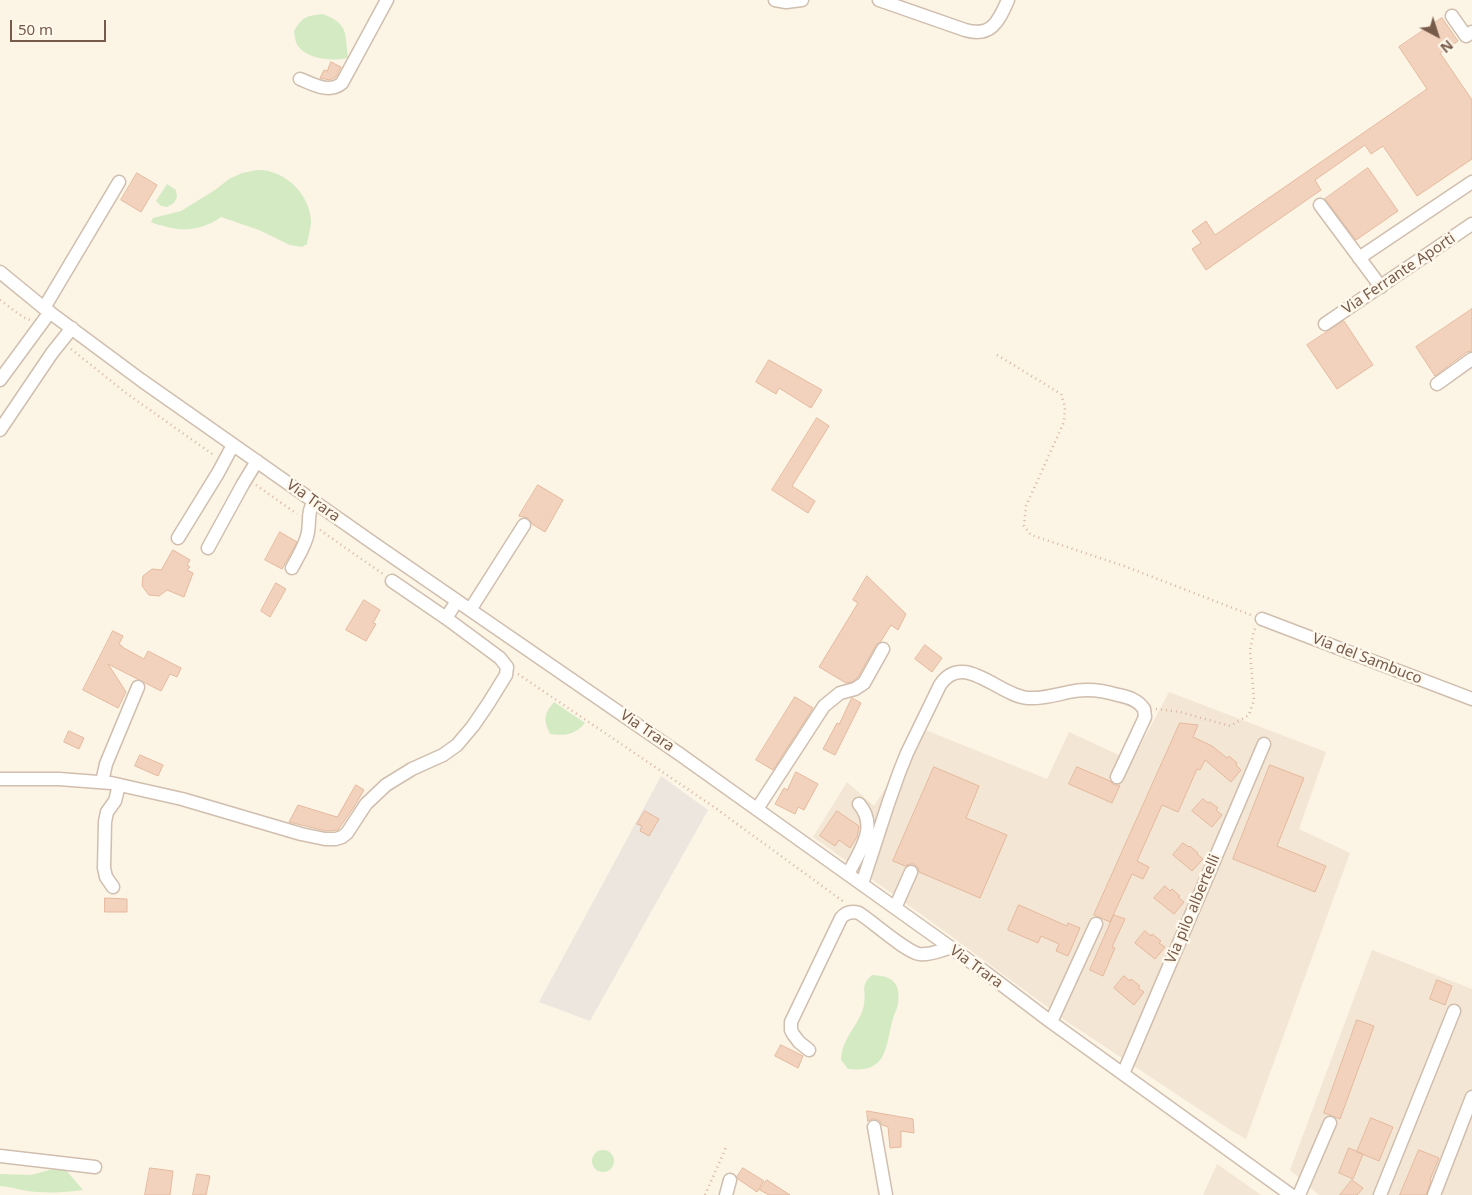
<!DOCTYPE html>
<html>
<head>
<meta charset="utf-8">
<style>
  body { margin:0 }
  #map { position:relative; width:1472px; height:1195px; overflow:hidden; background:#fcf4e5; font-family:"Noto Sans",sans-serif }
  canvas { display:block }
  .north { position:absolute; left:1412px; top:10px; width:50px; height:50px; -webkit-text-stroke:4px #fff8ec; paint-order:stroke; rotate:140deg; font-size:14px; font-weight:700; line-height:20px; text-align:center; color:#765a4a }
  .north::after { content:''; display:block; margin:auto; width:18px; height:22px; background:#765a4a; clip-path:polygon(50% 0,100% 100%,50% 72%,0 100%) }
  .scale { position:absolute; left:10px; top:20px; width:96px; height:22px; box-sizing:border-box; border:2px solid #765a4a; border-top:0; padding-left:6px; font-size:15px; line-height:18px; white-space:nowrap; color:#765a4a; -webkit-text-stroke:4px #fff8ec; paint-order:stroke }
</style>
</head>
<body>
<div id="map">
<canvas width="1472" height="1195"></canvas>
<div class="north">N</div>
<div class="scale">50 m</div>
</div>
<script>
const ctx = document.querySelector('canvas').getContext('2d');
ctx.lineJoin = 'round';
function fill(path, color) { ctx.fillStyle = color; ctx.fill(path, 'evenodd'); }
function strokePath(path, color, width, dash) { ctx.strokeStyle = color; ctx.lineWidth = width; ctx.lineCap = dash ? 'butt' : 'round'; ctx.setLineDash(dash || []); ctx.stroke(path); }
function drawText(font, color, halo, rows, align = 'center') {
  ctx.font = font + ' "Noto Sans",sans-serif'; ctx.lineWidth = 5; ctx.setLineDash([]); ctx.textBaseline = 'middle'; ctx.strokeStyle = halo; ctx.fillStyle = color; for (const [text, x, y, turn = 0] of rows) {
    ctx.save(); ctx.translate(x, y); ctx.rotate((+turn || 0) * Math.PI / 180); ctx.textAlign = isNaN(turn) ? turn : align; if (halo) ctx.strokeText(text, 0, 0); ctx.fillText(text, 0, 0); ctx.restore();
  }
}
fill(new Path2D(`
  M1169 692 1326 752 1299 829 1350 853 1246 1139 1232 1131 1069 1023 940 928 813 837 847 782 874 806 923 729 1047 779 1069 732 1132 761Z
  M1372 950 1472 989V1195H1319L1290 1170Z
  M1217 1164 1261 1195H1203Z`), '#f4e6d4');
fill(new Path2D(`
  M661 776 708 810 590 1021 539 1002Z`), '#ece6df');
fill(new Path2D(`
  M323 14C349 24 345 34 348 58 334 61 308 60 298 46 295 42 295 36 294 31 303 16 307 16 323 14Z
  M257 170C284 169 310 194 311 221 311 228 308 237 307 244L302 247 290 245 259 230 221 217C204 229 187 232 167 227 161 225 157 225 151 222L153 218 181 211 215 190 229 179 242 173Z
  M167 184 176 190 177 197 174 203 167 207 161 206 156 201Z
  M554 702 585 723C575 735 564 736 550 734 543 719 544 714 554 702Z
  M872 975C892 976 901 982 898 1004 897 1010 893 1016 892 1022 885 1051 886 1073 848 1069L841 1060C842 1036 861 1024 864 1004 867 990 859 987 872 975Z
  M592 1161a11 11 0 1 1 22 0a11 11 0 1 1-22 0Z
  M65 1169 83 1190C69 1192 54 1193 39 1192 26 1192 13 1187 0 1186V1174L31 1175 49 1170Z`), '#d3eac3');
const building = new Path2D(`
  M1442 18 1458 41 1440 53 1472 100V159L1417 196 1383 146 1371 154 1365 145 1315 180 1321 190 1206 270 1192 249 1201 243 1192 231 1206 221 1215 235 1427 89 1399 47Z
  M331 62 341 67 336 77 330 80 320 78 324 70 327 71Z
  M1368 168 1398 211 1356 240 1325 199Z
  M137 173 157 185 141 212 121 200Z
  M1472 309V351L1467 352 1435 376 1416 347Z
  M1344 321 1373 365 1337 389 1307 345Z
  M769 360 822 390 811 408 779 388 776 394 756 382Z
  M817 418 829 426 792 486 815 501 808 513 772 490Z
  M538 485 563 500 545 532 532 524 528 518 519 516Z
  M280 532 297 542 282 569 265 560Z
  M173 550 190 560 187 565 190 567 187 570 193 573 184 597 167 590 159 596 149 595 142 586 143 576 152 569 161 570Z
  M867 576 906 614 898 630 891 625 881 641 876 645 858 677 852 682 846 683 819 667 858 603 853 600Z
  M276 583 286 589 270 617 261 611Z
  M364 600 380 610 373 623 376 624 366 641 346 630Z
  M113 631 123 636 119 644 122 646V647L144 659 148 651 181 668 177 677 170 674 161 691 108 664 126 692 118 708 83 690Z
  M925 645 942 658 932 672 915 659Z
  M795 697 813 708 773 770 756 760Z
  M852 698 861 703 835 755 823 749 837 723 839 724Z
  M1180 723 1198 725 1193 737 1212 746 1227 758 1229 756 1237 763 1236 765 1241 770 1231 782 1205 760 1200 770 1197 769 1178 812 1162 805 1137 861 1149 867 1143 879 1132 874 1110 922 1094 915Z
  M69 731 84 738 79 749 64 742Z
  M140 755 163 765 158 776 135 766Z
  M1270 765 1304 778 1277 846 1326 866 1315 892 1233 859Z
  M934 767 979 786 966 818 1007 835 980 898 919 872 918 868 914 864H910L905 866 893 861Z
  M1077 767 1110 781 1114 785H1120L1112 803 1069 784Z
  M796 772 818 784 804 810 798 807 795 814 775 804 784 788 787 790Z
  M356 785 364 790 354 807 338 830 326 831 289 822 298 805 337 817Z
  M1203 799 1208 803 1210 802 1218 808 1216 810 1222 815 1212 827 1192 811Z
  M645 811 659 819 649 836 640 831 642 826 637 824Z
  M837 811 859 826 857 837 850 848 839 840 835 846 820 836Z
  M1183 843 1189 847 1190 846 1198 853 1197 854 1203 859 1192 871 1173 855Z
  M1165 886 1170 891 1172 889 1180 896 1178 897 1184 902 1174 914 1154 898Z
  M105 898 127 899V912H105Z
  M1019 905 1067 926 1068 923 1080 928 1068 956 1056 951 1059 944 1041 936 1038 943 1008 930Z
  M1114 915 1125 919 1112 947 1115 948 1103 976 1090 970Z
  M1145 931 1151 936 1152 934 1161 941 1159 943 1165 947 1155 959 1135 943Z
  M1124 976 1130 981 1131 979 1140 986 1138 988 1144 992 1134 1005 1114 988Z
  M1437 980 1452 986 1445 1005 1430 999Z
  M1357 1020 1374 1026 1340 1119 1324 1113Z
  M781 1045 803 1056 798 1068 775 1056Z
  M867 1111 913 1119 914 1133 901 1131V1147L890 1148 888 1127 882 1125 880 1121 876 1119H872L868 1121Z
  M1371 1118 1393 1127 1379 1161 1357 1152Z
  M1349 1148 1363 1154 1353 1179 1339 1173Z
  M1419 1150 1439 1158 1430 1180 1431 1181 1426 1195H1400Z
  M150 1168 173 1171 170 1195H145Z
  M743 1168 764 1181 757 1192 738 1179 737 1177Z
  M197 1174 210 1176 206 1195H193Z
  M767 1180 790 1195H769L760 1190Z
  M1352 1180 1363 1188 1357 1195H1340Z`);
fill(building, '#f2d2bd');
strokePath(building, '#e5b99d', 1);
const minor = new Path2D(`
  M775 0 786 2 802 0
  M879 0 965 30C992 38 999 20 1008 0
  M1452 16 1466 36 1472 32
  M300 79C313 84 329 94 342 83L387 0
  M1320 205 1381 287
  M1359 258 1472 182
  M0 272 44 308 141 380 373 543 678 753 985 972 1051 1022 1291 1195
  M44 308 119 182
  M1325 324 1472 224
  M0 380 50 312
  M1437 384 1472 359
  M0 430 52 353 72 328
  M178 538 218 473 233 445
  M208 548 243 484 257 461
  M292 568C298 556 306 545 308 532 310 521 307 512 314 501
  M392 581 446 618
  M470 610 524 525
  M1262 619 1472 699
  M0 779H59L111 783 182 799 301 834 325 839H336L342 837 347 833 366 804 386 785 412 769 443 755 457 745 473 726 488 704 506 675 507 667 500 658 446 618 457 601
  M102 782 106 764 138 687
  M757 809 824 706 840 693 855 689 864 683 883 649
  M848 874C859 852 879 827 859 804
  M862 884 888 804 899 773 907 753 940 685C963 650 999 696 1028 698 1042 699 1055 695 1069 692 1086 688 1102 690 1118 695 1129 697 1138 700 1144 709L1145 717 1117 777
  M113 887 106 877 104 868 105 822 107 812 115 801 119 785
  M895 908 911 872
  M1051 1022 1096 924
  M809 1050 799 1042 793 1034 791 1030V1022L841 918C846 912 852 911 859 913 873 922 905 951 919 954 929 956 941 950 950 948
  M1123 1074 1264 744
  M874 1127 886 1195
  M0 1156 95 1167
  M726 1195 730 1180
  M1299 1195 1330 1123
  M1380 1195 1454 1011
  M1434 1195 1472 1097`);
strokePath(minor, '#d0beae', 15);
strokePath(new Path2D(`
  M0 300 23 317 30 320
  M71 349 126 393 215 456
  M997 355 1061 394 1065 407 1064 422 1026 506 1024 526 1031 535 1124 566 1251 615
  M256 485 297 514
  M320 530 383 574
  M518 674 714 807 844 902
  M1156 709 1180 712 1230 726 1249 715 1254 700 1250 651 1254 630 1256 628
  M705 1195 727 1145`), '#d7b6a0', 2.5, [1, 4]);
strokePath(minor, '#fff', 12);
drawText('15px', '#765a4a', '#fff8ec', [
  ["Via Ferrante Aporti",1399,274,-34],
  ["Via Trara",313,501,35],
  ["Via del Sambuco",1367,659,21],
  ["Via Trara",647,731,34],
  ["Via pilo albertelli",1193,909,-67],
  ["Via Trara",976,967,36]
]);
</script>
</body>
</html>
